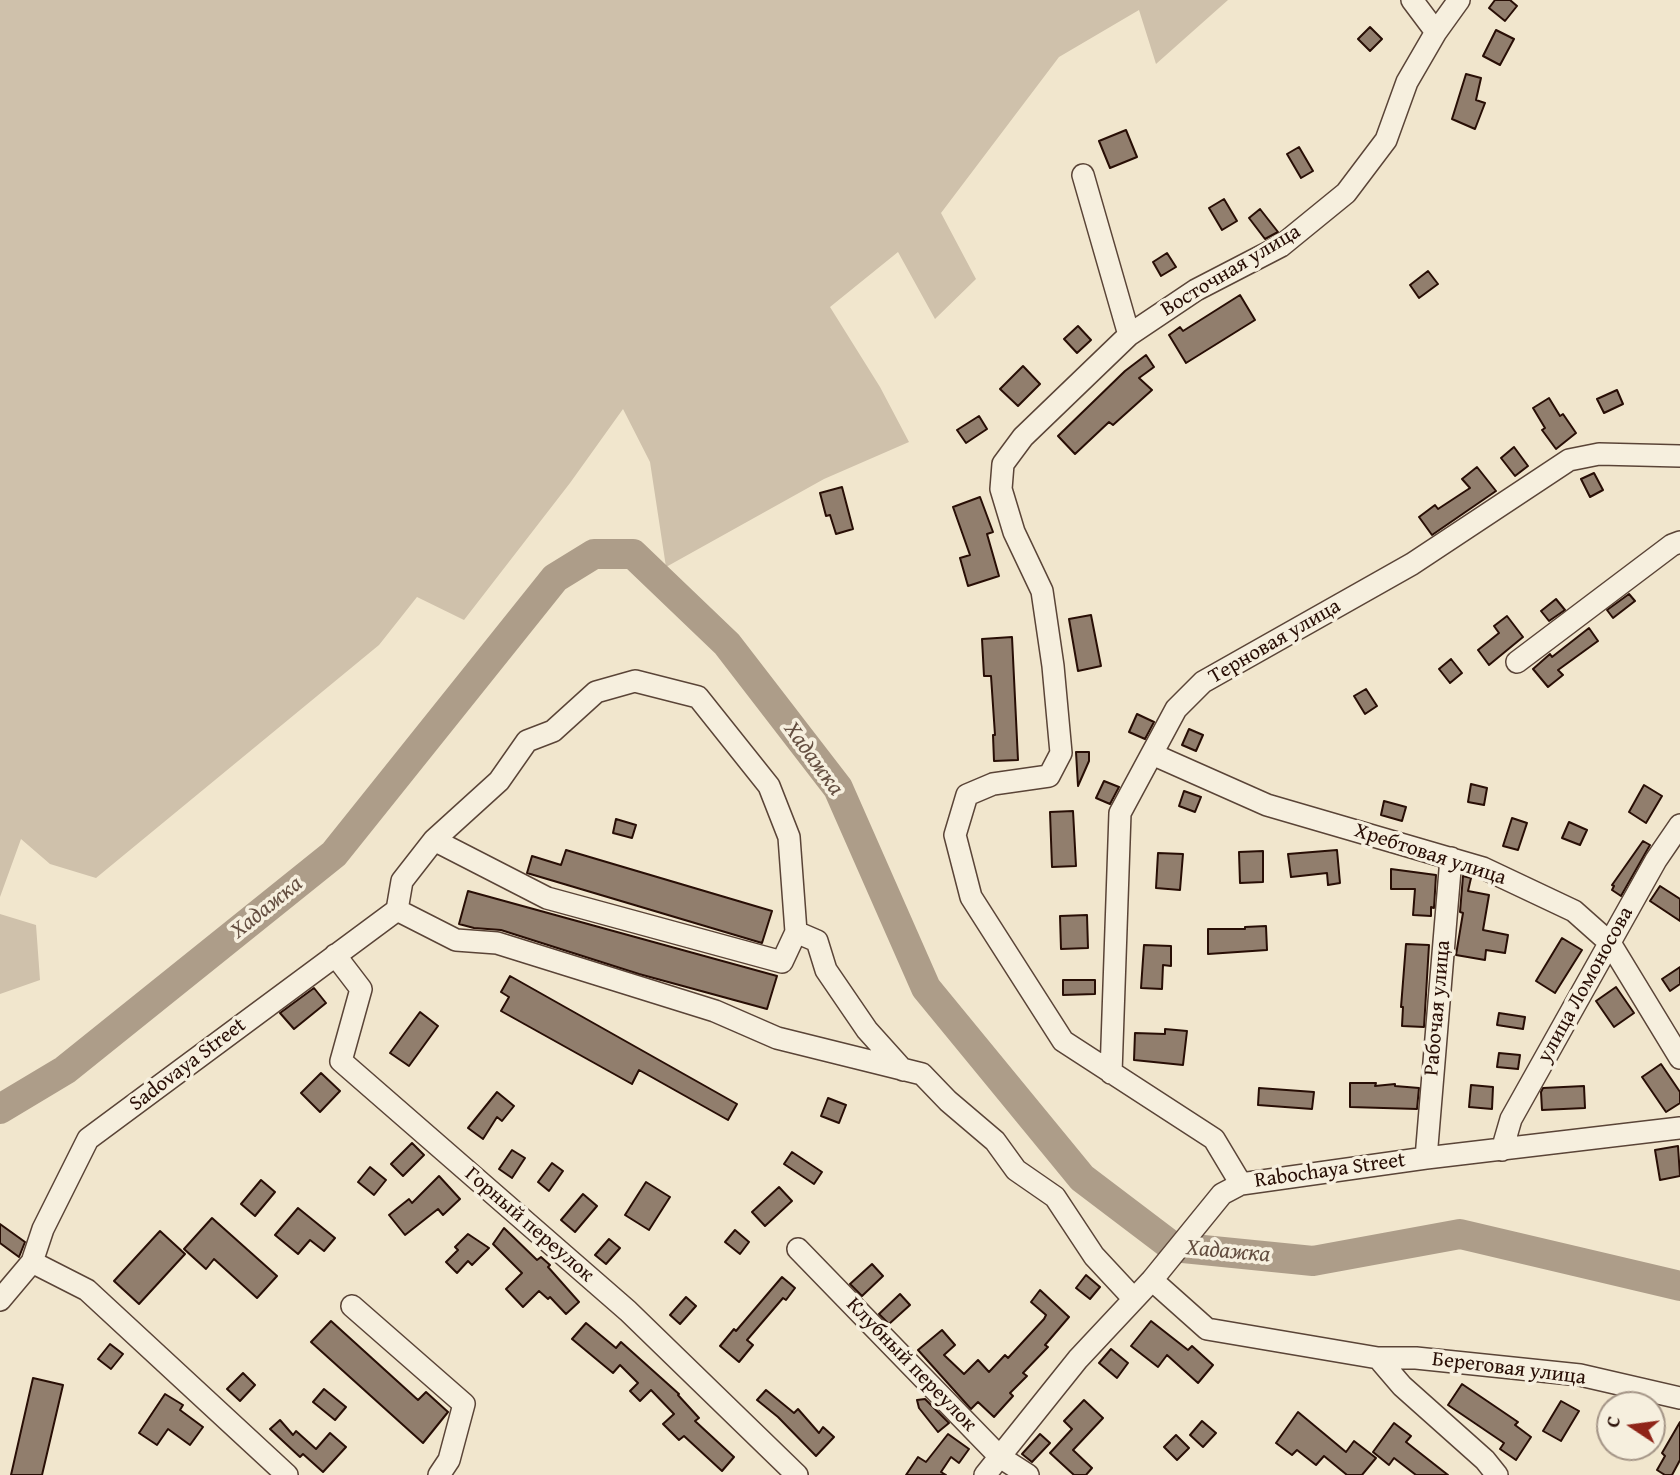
<!DOCTYPE html>
<html>
<head>
<meta charset="utf-8">
<style>
  body { margin:0 }
  #map { position:relative; width:1680px; height:1475px; overflow:hidden; background:#f1e6cd; font-family:"Gentium Book Plus",serif }
  canvas { display:block }
  .north { position:absolute; left:1596px; top:1391px; width:70px; height:70px; box-sizing:border-box; background:#f6efde; border:2px solid #a49587; border-radius:50%; rotate:283deg; font-size:19px; font-weight:700; line-height:28px; text-align:center; color:#280e05 }
  .north::after { content:''; display:block; margin:auto; width:24px; height:32px; background:#8f2418; clip-path:polygon(50% 0,100% 100%,50% 72%,0 100%) }
</style>
</head>
<body>
<div id="map">
<canvas width="1680" height="1475"></canvas>
<div class="north">С</div>
</div>
<script>
const ctx = document.querySelector('canvas').getContext('2d');
ctx.lineJoin = 'round';
function fill(path, color) { ctx.fillStyle = color; ctx.fill(path, 'evenodd'); }
function strokePath(path, color, width, dash) { ctx.strokeStyle = color; ctx.lineWidth = width; ctx.lineCap = dash ? 'butt' : 'round'; ctx.setLineDash(dash || []); ctx.stroke(path); }
function drawText(font, color, halo, rows, align = 'center') {
  ctx.font = font + ' "Gentium Book Plus",serif'; ctx.lineWidth = 7; ctx.setLineDash([]); ctx.textBaseline = 'middle'; ctx.strokeStyle = halo; ctx.fillStyle = color; for (const [text, x, y, turn = 0] of rows) {
    ctx.save(); ctx.translate(x, y); ctx.rotate((+turn || 0) * Math.PI / 180); ctx.textAlign = isNaN(turn) ? turn : align; if (halo) ctx.strokeText(text, 0, 0); ctx.fillText(text, 0, 0); ctx.restore();
  }
}
fill(new Path2D(`
  M0 0H1228L1156 64 1139 10 1059 57 941 213 976 279 935 319 898 252 830 307 880 387 909 442 824 479 666 567 650 462 623 409 570 483 464 620 417 597 379 645 96 878 50 864 21 839 0 897Z
  M0 914 36 925 40 980 0 994Z`), '#cfc1ab');
strokePath(new Path2D(`
  M0 1109 65 1070 334 854 555 578 594 554H633L727 644 838 788 926 988 1082 1178 1173 1247 1313 1261 1460 1234 1680 1286`), '#ad9d89', 30);
const building = new Path2D(`
  M1495 0H1510L1517 6 1505 21 1489 8Z
  M1370 27 1382 39 1370 51 1358 39Z
  M1496 30 1514 39 1500 65 1483 56Z
  M1466 74 1481 78 1476 100 1485 103 1475 129 1452 119Z
  M1126 130 1137 157 1110 168 1099 141Z
  M1299 147 1313 171 1301 178 1287 154Z
  M1224 199 1237 221 1222 230 1209 208Z
  M1260 209 1278 232 1265 239 1249 218Z
  M1167 253 1176 267 1161 276 1153 262Z
  M1428 271 1438 284 1419 298 1410 285Z
  M1240 295 1255 320 1186 363 1169 335 1180 327 1183 331Z
  M1078 326 1091 340 1077 353 1064 339Z
  M1146 355 1154 367 1139 378 1152 390 1113 425 1109 422 1075 454 1058 436 1125 371Z
  M1023 366 1040 384 1018 406 1000 389Z
  M1617 390 1623 404 1604 413 1597 399Z
  M1549 398 1560 416 1563 414 1576 433 1556 449 1542 430 1545 428 1533 408Z
  M979 416 987 429 966 443 957 430Z
  M1514 447 1528 466 1515 476 1501 458Z
  M1477 467 1496 491 1432 535 1419 517 1435 505 1438 509 1470 488 1462 479Z
  M1594 473 1603 490 1590 497 1581 479Z
  M842 487 853 529 836 534 830 515 826 516 820 493Z
  M980 497 993 532 987 534 999 576 968 586 960 558 970 555 953 507Z
  M1629 594 1635 601 1613 618 1607 610Z
  M1556 599 1565 610 1549 621 1541 611Z
  M1091 615 1101 666 1078 671 1069 619Z
  M1507 616 1523 637 1489 665 1478 650 1499 633 1494 626Z
  M1589 628 1598 641 1558 670 1563 675 1548 687 1533 669 1550 654 1552 657Z
  M1012 637 1018 760 994 761 993 735H995L991 676H984L982 639Z
  M1451 659 1462 673 1450 683 1439 669Z
  M1366 689 1377 706 1365 714 1354 696Z
  M1137 714 1154 722 1145 739 1129 732Z
  M1189 729 1203 735 1196 751 1182 745Z
  M1076 752H1089V761L1078 786Z
  M1104 781 1119 787 1110 804 1096 798Z
  M1471 784 1487 788 1484 805 1468 802Z
  M1644 785 1662 796 1646 823 1629 812Z
  M1184 791 1201 797 1195 812 1179 806Z
  M1384 801 1406 807 1402 821 1381 815Z
  M1073 811 1076 866 1052 867 1050 812Z
  M1512 818 1527 823 1518 850 1503 846Z
  M616 819 636 825 632 838 613 833Z
  M1569 822 1587 830 1580 845 1562 838Z
  M1643 841 1650 845 1621 896 1612 890 1614 886 1612 885Z
  M566 850 772 911 762 943 527 873 532 856 561 865Z
  M1337 850 1340 883 1328 885 1327 873 1291 877 1288 854Z
  M1263 851V882L1240 883 1239 852Z
  M1158 853 1183 854 1180 890 1156 888Z
  M1391 869 1436 875 1434 908 1431 907V916L1413 915 1415 889H1391Z
  M1463 876 1471 878 1468 891 1489 895 1483 930 1508 935 1505 953 1486 950 1485 960 1456 955 1463 913 1460 912Z
  M1660 886 1680 899V921L1650 901Z
  M468 891 777 976 767 1009 639 974 501 930 474 928 459 924Z
  M1087 915 1088 948 1061 949 1060 916Z
  M1266 926 1267 950 1208 954V929H1245V927Z
  M1562 938 1582 950 1555 993 1536 981Z
  M1406 944 1429 945 1424 1027 1402 1026 1403 1007H1401Z
  M1144 945 1171 946V966L1163 965 1162 989 1141 988Z
  M1680 967V984L1670 991 1662 979Z
  M510 976 737 1104 728 1120 639 1070 632 1084 501 1011 509 997 501 992Z
  M1063 980H1095V994L1063 995Z
  M1616 987 1634 1013 1614 1027 1596 1001Z
  M314 988 326 1003 294 1029 280 1013Z
  M420 1012 438 1026 409 1066 390 1053Z
  M1499 1013 1525 1017 1523 1029 1497 1025Z
  M1165 1029 1187 1031 1183 1065 1134 1060 1135 1033 1165 1034Z
  M1499 1053 1520 1055 1518 1069 1497 1067Z
  M1661 1064 1680 1092V1103L1666 1112 1642 1077Z
  M321 1073 340 1091 320 1112 301 1093Z
  M1350 1083H1376L1375 1086 1395 1084V1086L1419 1088 1417 1109 1350 1107Z
  M1471 1085 1493 1087 1492 1109 1469 1107Z
  M1584 1086 1585 1108 1542 1110 1541 1092 1543 1088Z
  M1259 1088 1314 1092 1312 1109 1258 1105Z
  M497 1092 514 1106 502 1121 497 1117 483 1139 468 1128Z
  M828 1098 846 1105 839 1123 821 1116Z
  M412 1143 424 1155 403 1176 391 1164Z
  M1678 1146 1680 1176 1660 1180 1655 1150Z
  M512 1150 525 1158 512 1178 499 1169Z
  M792 1152 822 1172 814 1184 784 1164Z
  M552 1163 563 1171 549 1191 538 1182Z
  M370 1167 386 1180 374 1195 358 1182Z
  M439 1176 460 1199 443 1215 438 1209 405 1235 389 1215 409 1199 412 1203Z
  M261 1180 275 1192 255 1216 241 1204Z
  M646 1182 670 1197 649 1230 625 1215Z
  M779 1187 792 1201 765 1226 752 1212Z
  M583 1194 597 1206 575 1232 561 1220Z
  M298 1208 335 1238 324 1251 310 1240 298 1254 275 1235Z
  M212 1218 277 1276 257 1298 214 1259 206 1269 184 1249Z
  M0 1224 25 1242 19 1257 0 1243Z
  M504 1228 537 1260 541 1257 550 1265 548 1267 579 1302 566 1314 550 1297 548 1299 539 1291 523 1307 506 1289 522 1273 493 1244Z
  M735 1230 749 1242 740 1254 725 1242Z
  M160 1231 185 1254 139 1304 114 1281Z
  M468 1234 489 1248 472 1265 468 1261 457 1273 446 1262 458 1250 455 1247Z
  M609 1239 620 1248 606 1264 595 1255Z
  M872 1264 883 1276 862 1296 850 1284Z
  M1086 1275 1100 1287 1090 1299 1076 1288Z
  M782 1277 795 1288 786 1300 783 1298 747 1340 753 1345 739 1362 720 1346 734 1329 736 1331Z
  M1040 1290 1069 1317 1045 1345 1048 1347 1023 1373 1027 1376 1010 1393 1013 1396 994 1417 978 1402 971 1409 918 1350 942 1330 955 1345 944 1355 964 1374 978 1360 989 1372 1005 1355 1008 1358 1044 1319 1046 1315 1031 1302Z
  M900 1294 910 1305 889 1324 879 1314Z
  M686 1297 696 1306 680 1324 670 1315Z
  M331 1321 418 1400 426 1392 448 1412 423 1443 311 1342Z
  M1151 1321 1188 1350 1192 1346 1213 1365 1198 1383 1167 1355 1158 1367 1131 1346Z
  M586 1323 616 1348 621 1342 679 1394 678 1395 699 1418 695 1421 734 1457 722 1471 684 1436 679 1440 663 1424 674 1414 651 1390 640 1401 630 1391 638 1383 620 1365 613 1373 572 1339Z
  M110 1344 123 1354 111 1369 98 1359Z
  M1111 1349 1128 1363 1117 1378 1099 1363Z
  M243 1373 255 1385 240 1401 227 1389Z
  M33 1378 63 1385 42 1475H11Z
  M1462 1384 1518 1422 1515 1425 1531 1437 1516 1460 1500 1449 1504 1443 1448 1405Z
  M324 1389 346 1407 335 1420 313 1402Z
  M766 1390 794 1413 798 1409 819 1433 823 1427 834 1437 816 1456 778 1417 757 1400Z
  M165 1394 183 1405 180 1410 203 1427 190 1445 168 1429 157 1445 139 1433Z
  M925 1399 949 1423 938 1432 919 1408 917 1400Z
  M1084 1400 1103 1418 1073 1450 1092 1468 1086 1475H1074L1050 1453 1072 1429 1064 1421Z
  M1561 1401 1579 1411 1561 1441 1543 1431Z
  M1298 1412 1346 1452 1354 1441 1376 1458 1362 1475H1347L1324 1456 1316 1465 1297 1450 1292 1455 1276 1443Z
  M280 1420 293 1435 296 1431 316 1449 330 1433 346 1447 323 1472 303 1454 300 1457 270 1429Z
  M1202 1421 1216 1433 1203 1447 1190 1435Z
  M1680 1422V1460L1672 1475H1665L1657 1470 1665 1456 1662 1453Z
  M1394 1423 1411 1436 1406 1442 1448 1475H1416L1394 1458 1389 1465 1373 1452Z
  M948 1434 969 1449 959 1463 951 1457 941 1472 946 1475H906L918 1457 926 1462Z
  M1040 1434 1050 1443 1032 1462 1022 1454Z
  M1176 1435 1189 1448 1177 1460 1164 1447Z`);
fill(building, '#917e6d');
strokePath(building, '#280e05', 2);
const minor = new Path2D(`
  M1412 0 1436 32
  M1083 175 1129 335
  M1517 662 1672 545 1680 542
  M1152 754 1267 805 1483 868 1574 911 1610 943 1680 1058
  M397 910 402 881 434 840 499 781 527 741 553 731 596 692 635 681 698 697 769 786 789 837 796 932 782 962 547 898 434 840
  M397 910 456 940 497 943 715 1011 777 1038 922 1074 948 1101 995 1141 1016 1170 1055 1197 1094 1256 1134 1299
  M796 932 817 941 826 970 867 1030 903 1070
  M335 955 361 989 341 1061 628 1311 797 1475
  M1111 1073 1120 813 1176 709 1203 682 1412 564 1569 460 1599 454 1680 456
  M1502 1150 1511 1119 1656 860 1680 825
  M1426 1158 1451 858
  M1241 1184 1214 1139 1063 1041 971 897 955 835 967 795 993 784 1049 776 1061 753 1053 666 1042 591 1014 532 1001 489 1003 464 1023 437 1129 335 1196 290 1281 246 1346 193 1386 140 1407 82 1436 32 1459 0
  M798 1249 1000 1457 1028 1475
  M32 1262 43 1229 88 1139 397 910
  M1152 1280 1207 1329 1378 1358 1402 1386 1485 1460 1497 1475
  M0 1300 32 1262 87 1290 287 1475
  M352 1306 464 1404 449 1460 439 1475
  M1378 1358H1416L1580 1375 1680 1398
  M985 1475 1078 1359 1152 1280 1222 1194 1241 1184 1426 1158 1680 1128`);
strokePath(minor, '#5a4437', 24);
strokePath(minor, '#f6efde', 21);
drawText('21px', '#280e05', '#f6efde', [
  ["Восточная улица",1231,271,-31],
  ["Терновая улица",1275,642,-30],
  ["Хребтовая улица",1430,855,18],
  ["улица Ломоносова",1586,985,-61],
  ["Рабочая улица",1438,1008,-85],
  ["Sadovaya Street",188,1065,-37],
  ["Rabochaya Street",1330,1171,-8],
  ["Горный переулок",529,1225,41],
  ["Клубный переулок",911,1365,46],
  ["Береговая улица",1509,1369,7]
]);
drawText('italic 23px', '#644e40', '#f6efde', [
  ["Хадажка",813,759,54],
  ["Хадажка",267,908,-39],
  ["Хадажка",1228,1252,5]
]);
</script>
</body>
</html>
